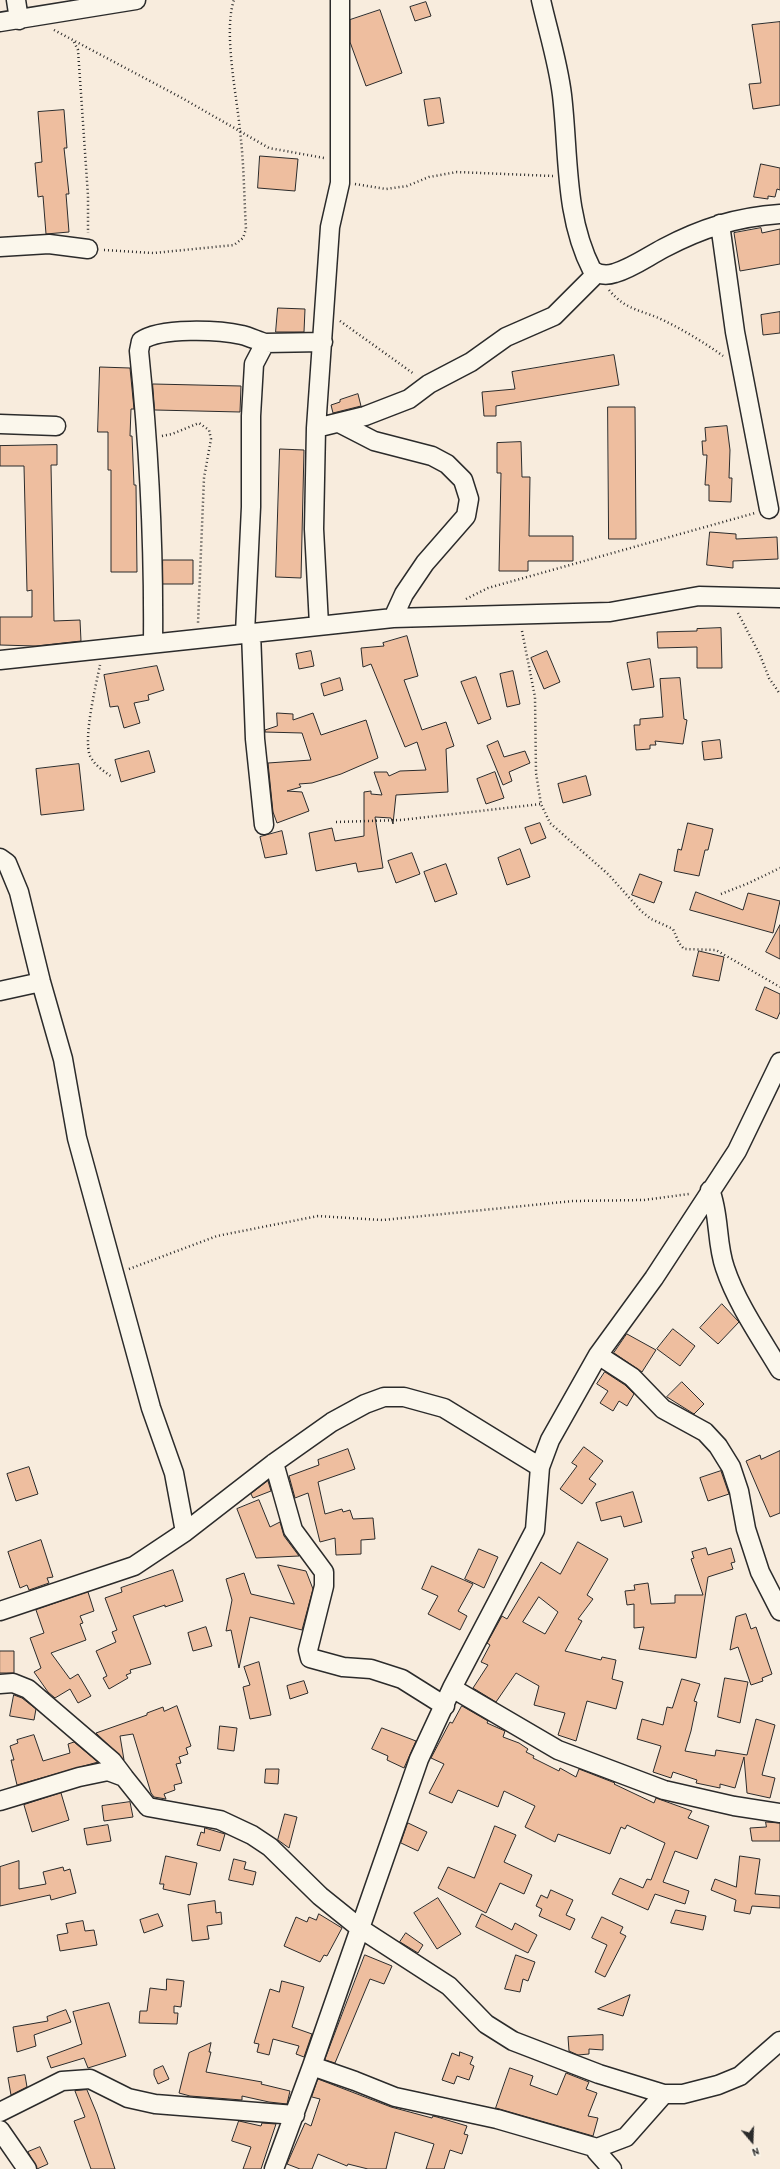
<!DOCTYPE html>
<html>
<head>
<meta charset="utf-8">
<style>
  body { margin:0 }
  #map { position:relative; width:780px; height:2169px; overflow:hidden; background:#f8ecdd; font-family:"Patrick Hand",sans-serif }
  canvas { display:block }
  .north { position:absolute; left:732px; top:2121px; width:40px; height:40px; -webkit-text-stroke:3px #fbf7ec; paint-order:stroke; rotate:161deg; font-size:11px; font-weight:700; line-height:16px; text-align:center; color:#2b2b2b }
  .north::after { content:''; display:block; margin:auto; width:14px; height:18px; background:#2b2b2b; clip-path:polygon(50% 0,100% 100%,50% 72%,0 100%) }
</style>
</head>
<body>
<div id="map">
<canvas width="780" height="2169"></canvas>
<div class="north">N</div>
</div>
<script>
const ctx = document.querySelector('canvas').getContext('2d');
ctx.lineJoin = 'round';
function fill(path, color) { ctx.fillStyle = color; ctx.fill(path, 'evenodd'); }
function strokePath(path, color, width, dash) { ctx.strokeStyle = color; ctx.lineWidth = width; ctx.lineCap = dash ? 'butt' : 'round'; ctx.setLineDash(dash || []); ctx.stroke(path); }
const building = new Path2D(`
  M426 2 431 16 415 21 410 7Z
  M380 10 402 73 366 86 350 42V20Z
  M780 22V105L753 109 749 84 761 83 752 25Z
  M440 98 444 123 428 126 424 100Z
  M64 110 67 148H64L69 194H66L69 232 46 234 43 196 38 197 35 163 42 162 38 112Z
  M260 156 298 159 295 191 258 188Z
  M761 164 780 168V190L777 189 775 197 768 196V199L754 197Z
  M761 228 762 233 780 229V264L740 271 734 233Z
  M278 308 305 309 304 332H276Z
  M780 312V333L763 335 761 315Z
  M614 355 619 385 496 406V416H484L482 392 515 389 512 372Z
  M100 367 130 368 134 409H131L130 436H132L134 485H136L137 572H111V470H108V432H98Z
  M153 384 241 386 240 412 155 410Z
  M358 394 361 406 333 413 331 405 340 402V400Z
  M608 407H635L636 539H609Z
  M727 426 730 450 729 478H732L731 502 709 501V485H705L707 455H703L702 441H706L705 428Z
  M521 442 522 477H530L529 536H573V561H528V571H499L501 473H497V443Z
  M57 445V465H51L54 621 80 620 81 641 36 646 0 645V617H32V590L27 591 24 466H0V446Z
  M280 449 304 450 301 578 276 577Z
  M710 532 736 534V539L777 537 778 559 733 561V568L707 565Z
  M163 560H193V584H163Z
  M721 628 722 668H697V647L658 648 657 632 697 631V629Z
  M407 636 418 676 404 680 422 730 446 722 454 746 446 749 448 792 396 795 393 824 391 818 375 817 383 868 358 872 356 863 316 871 309 833 332 828 335 841 364 836V792L371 791V794L382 795 374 772H387L389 776 400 771 426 770 417 742 405 747 371 664 363 667 361 648 384 646 383 643Z
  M311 651 314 666 299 669 296 654Z
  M547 651 560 682 544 689 531 658Z
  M650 659 654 687 632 690 627 663Z
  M157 666 164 690 148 695 149 700 134 703 140 723 124 728 118 706 110 707 104 675Z
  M513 671 520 704 507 707 500 674Z
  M476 677 491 719 478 724 461 682Z
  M340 678 343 690 324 696 321 684Z
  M680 678 684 719 687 720 683 744 655 741 656 745H650V749L636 750 634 725H640V719L663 717 660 679Z
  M277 713 293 714V720L313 713 321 735 366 720 378 758 341 774 312 783 299 784 301 787 287 791 302 792 309 811 277 823 273 812 268 763 311 760 302 733 265 732V730L277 726Z
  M720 740 722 758 704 760 702 742Z
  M498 741 504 757 525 751 530 763 509 772 512 781 503 785 487 746Z
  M149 751 155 772 121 782 115 760Z
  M79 764 84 810 41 815 36 769Z
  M495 772 504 798 486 804 477 779Z
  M586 776 591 795 563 803 558 784Z
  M540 823 546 838 531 844 525 828Z
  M688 823 713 829 708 850H705L699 876 674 871 678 849 681 850Z
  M282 831 287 854 265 858 260 837Z
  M520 849 530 877 507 885 498 858Z
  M412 853 420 874 396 883 388 861Z
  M446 864 457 894 435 902 424 872Z
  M640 874 662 882 654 903 632 895Z
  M696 892 743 910 748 893 780 901 773 933 690 910Z
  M780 925V959L766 952Z
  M699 951 724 957 719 981 693 976Z
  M765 987 780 994V1012L777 1019 756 1010Z
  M722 1304 739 1322 718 1344 700 1328Z
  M673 1329 695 1346 680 1366 657 1349Z
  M627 1334 656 1350 642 1372 614 1353Z
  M605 1372 625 1385 634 1394 627 1406 619 1401 613 1411 600 1403 608 1391 597 1384Z
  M682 1382 704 1404 694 1414 667 1397Z
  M584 1447 603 1461 589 1479 596 1484 582 1504 560 1489 577 1466 572 1463Z
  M348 1449 355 1469 318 1482 325 1514 342 1509 343 1512 350 1510 353 1519 373 1518 375 1539 361 1540V1554L336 1555 335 1538 320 1542 308 1493 295 1498 289 1476 319 1465 318 1460Z
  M780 1451V1513L770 1517 746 1461 760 1455 761 1459Z
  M29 1467 38 1494 16 1501 7 1474Z
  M721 1471 729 1494 708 1501 700 1478Z
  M268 1481 271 1491 253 1498 251 1494Z
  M633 1492 642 1522 624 1527 621 1516 601 1521 596 1503Z
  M259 1500 270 1527 280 1522 284 1536 299 1556 256 1558 237 1509Z
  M41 1540 53 1577 47 1578 49 1583 29 1590 27 1585 20 1588 8 1552Z
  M578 1542 608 1559 587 1595 593 1599 578 1619 582 1621 565 1651 601 1660 602 1657 616 1660 612 1679 623 1682 616 1709 587 1701 576 1741 558 1735 565 1713 534 1705 539 1686 516 1673 496 1702 473 1688 488 1665 481 1662 490 1645 487 1643 502 1616 507 1619 541 1562 560 1574ZM539 1597 558 1612 545 1634 523 1622Z
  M706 1548 708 1555 731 1548 735 1562 731 1563 733 1569 708 1577 696 1658 639 1649 644 1627 634 1628V1604L627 1605 625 1591 635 1590 634 1585 648 1583 651 1604 675 1603V1595H703L691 1559 694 1558 692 1552Z
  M479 1549 498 1557 484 1588 465 1579Z
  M278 1565 306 1571 313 1589 302 1630 250 1617 239 1668 231 1630 226 1631 232 1600 226 1579 244 1573 251 1594 294 1604Z
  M432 1566 473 1584 458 1611 467 1616 460 1630 428 1614 438 1596 422 1589Z
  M173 1570 183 1601 165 1607V1605L133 1616 151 1664 130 1670 131 1673 126 1675 128 1678 109 1689 103 1678 107 1676 96 1651 116 1642 112 1632 117 1630 105 1598 122 1592 121 1588Z
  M88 1592 94 1611 80 1616 83 1623 80 1624 86 1640 51 1653 70 1679 78 1674 91 1696 78 1703 70 1689 55 1698 48 1692 34 1672 41 1668 30 1638 44 1633 36 1610Z
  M746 1614 751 1629 756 1627 772 1674 762 1678 763 1681 751 1685 738 1647 730 1650 736 1617Z
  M206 1627 212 1646 193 1651 188 1633Z
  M0 1651H14V1673H0Z
  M259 1662 271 1715 250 1719 243 1687 250 1685 244 1667Z
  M725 1678 748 1682 740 1723 718 1717Z
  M682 1679 700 1684 694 1701 697 1702 691 1731 685 1751 715 1756 716 1750 747 1755 756 1719 775 1725 762 1775 775 1778 770 1798 747 1793 744 1757 735 1788 720 1784V1788L696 1783 697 1780 673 1772 671 1778 653 1772 661 1746 637 1739 642 1719 663 1725 667 1707 672 1708Z
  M304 1681 308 1693 290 1699 287 1686Z
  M14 1695 22 1698 36 1709 34 1720 10 1716Z
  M177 1706 191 1746 186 1748 188 1754 179 1757 181 1763 176 1764 182 1783 174 1785 175 1790 164 1794 166 1799 154 1797 151 1793 133 1734 120 1736 124 1760 96 1733 147 1715V1713L163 1707 164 1711Z
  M462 1706 488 1721 487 1723 505 1731 503 1737 519 1743 528 1749 526 1752 534 1756 533 1758 559 1771 560 1768 576 1777 579 1769 615 1783 614 1784 654 1803 656 1798 692 1811 688 1818 709 1826 697 1859 675 1851 663 1882 689 1891 685 1904 655 1894 648 1910 612 1894 620 1878 643 1888 647 1879 651 1880 665 1843 627 1825 625 1829 621 1827 610 1854 558 1834 555 1842 525 1827 535 1806 504 1791 498 1807 458 1790 452 1803 429 1793 444 1764 431 1758 450 1722 452 1723Z
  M220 1726 237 1728 234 1751 218 1749Z
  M382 1728 416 1741 404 1768 387 1760 388 1756 372 1749Z
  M34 1735 43 1761 70 1753 68 1744 74 1742 98 1762 17 1785 11 1760H14L10 1746 18 1743 17 1740Z
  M266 1769H279L278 1784 265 1783Z
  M61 1793 69 1820 32 1832 24 1805Z
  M130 1802 133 1817 104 1821 102 1806Z
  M285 1814 297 1817 289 1848 278 1840Z
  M766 1822 780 1823V1841H752L750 1828 766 1827Z
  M408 1823 427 1832 418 1851 401 1843Z
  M108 1825 111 1841 87 1845 84 1829Z
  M495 1826 516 1835 504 1862 532 1875 524 1894 500 1883 486 1913 438 1888 448 1867 474 1878Z
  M205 1828 225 1834 220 1851 197 1845 201 1832 204 1833Z
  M166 1856 197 1863 190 1895 163 1889 164 1884H160Z
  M740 1856 760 1859 755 1894 780 1896V1908L752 1906 750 1914 734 1911 736 1900 711 1890 715 1879 736 1887Z
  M234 1859 246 1862 244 1869 256 1872 253 1885 229 1880Z
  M19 1861V1889L46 1884 43 1872 63 1867 64 1871 70 1869 76 1893 51 1900 50 1895 0 1906V1867Z
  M551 1890 573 1900 566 1915 575 1919 570 1930 539 1916 542 1909 536 1906 541 1895 547 1898Z
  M438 1898 461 1934 437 1949 414 1913Z
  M215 1901 216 1913 221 1912 222 1924 207 1926 209 1939 192 1941 188 1905Z
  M676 1910 706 1916 703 1930 671 1923Z
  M158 1914 163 1926 144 1933 140 1920Z
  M319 1914 342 1928 327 1956 324 1955 320 1962 284 1946 296 1917 307 1922 309 1917 316 1920Z
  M482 1914 512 1930 515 1923 537 1935 528 1953 476 1927Z
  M602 1917 623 1927 620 1933 626 1936 605 1977 595 1972 607 1945 592 1938Z
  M83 1921 85 1931 94 1930 97 1945 60 1951 57 1935 68 1933 66 1924Z
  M406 1933 423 1945 418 1953 400 1942Z
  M365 1955 392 1966 384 1984 370 1979 335 2063 325 2060Z
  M516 1955 535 1962 528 1981 523 1979 520 1992 505 1989Z
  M167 1979 184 1981 181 2007 174 2006V2013H178L177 2024 139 2023 140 2011H147L150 1988 166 1990Z
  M282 1981 304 1987 292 2027 312 2034 304 2057 296 2054 299 2046 273 2039 269 2055 257 2052 259 2044 254 2043 270 1989 279 1992Z
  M630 1995 623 2016 598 2009Z
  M109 2003 126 2056 88 2068 84 2058 51 2068 47 2057 82 2044 73 2012Z
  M66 2010 71 2022 34 2035 36 2046 17 2052 13 2027 48 2021 47 2017Z
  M603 2035V2050L589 2049V2054L578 2055 569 2051 568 2037Z
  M211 2043 209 2052H211L206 2072 262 2082 261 2084 290 2091 287 2104 269 2102 242 2096V2100L190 2096 179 2093 189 2053Z
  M460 2052 473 2057 470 2064 474 2066 469 2080 457 2076 454 2084 442 2080 452 2053 459 2056Z
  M163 2066 169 2079 158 2084 154 2075V2070Z
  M510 2068 533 2076 530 2085 557 2095 566 2073 589 2082 586 2089 597 2093 588 2116 598 2118 593 2136 496 2108Z
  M25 2075 27 2087 11 2095 8 2078Z
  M318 2079 391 2107 432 2118 433 2116 437 2117 467 2126 464 2134 468 2135 462 2154 450 2150 444 2169H426L434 2144 395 2132 386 2169H368L348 2164 347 2166 318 2154 312 2169H300L287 2164 305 2123 311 2126 320 2099 312 2097Z
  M87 2090 97 2114 115 2169H91L74 2121 85 2117 75 2091Z
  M239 2121 261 2126 262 2123 276 2124 261 2169H243L251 2147 232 2141Z
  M40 2147 48 2164 37 2169 28 2152Z`);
fill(building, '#eebe9f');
strokePath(building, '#2b2b2b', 1);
const minor = new Path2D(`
  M16 0 19 20
  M541 0C548 31 558 62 562 95 569 154 564 215 592 270 599 275 606 276 615 273 632 268 647 257 664 248 702 228 737 217 780 214
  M0 22 136 0
  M720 224 735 332 769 509
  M0 247 49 244 88 249
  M339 423 374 441 432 456 447 464 463 480 469 499 466 516 425 563 404 594 393 618
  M0 424 56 426
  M316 428 365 416 409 399 429 384 471 362 506 337 554 316 597 273
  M319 625 314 529 316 428 330 227 340 183V0
  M251 632 255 739 264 825
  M245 633 251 507V416L254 364 265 343 323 342
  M153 643C154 545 149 448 139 351L141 341C160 327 219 330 242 335 250 337 258 341 265 343
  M0 660 393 618 610 612 699 596 780 598
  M0 858 7 863 19 892 41 982 63 1059 77 1138 151 1408 174 1473 185 1532
  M0 991 41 982
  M710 1190C720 1215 716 1243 725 1268 737 1304 761 1338 780 1370
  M598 1355 632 1377 663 1409 705 1432 718 1446 731 1467 739 1491 746 1529 760 1572 780 1611
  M274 1463 293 1530 324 1572V1586L308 1650 310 1658 343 1667 371 1669 402 1679 445 1706
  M0 1611 134 1566 185 1532 274 1463 332 1422 365 1404 384 1397H404L444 1408 540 1467
  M0 1684 13 1683 28 1689 112 1761 124 1777
  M452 1688 558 1750 664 1790 734 1806 780 1813
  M0 1801 79 1777 108 1771 124 1777 148 1807 220 1820 252 1835 270 1847 320 1896 361 1929 449 1986 486 2024 513 2041 599 2074 664 2094H683L718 2085 740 2076 780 2041
  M312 2066 355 2081 395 2097 497 2119 597 2148 626 2137 664 2094
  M0 2112 62 2081 90 2079 128 2098 155 2104 295 2115
  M0 2130 27 2169
  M596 2151 612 2169
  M274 2169 312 2066 419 1759 452 1688 535 1530 540 1467 550 1440 598 1355 654 1278 737 1151 780 1062`);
strokePath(minor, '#2b2b2b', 21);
strokePath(new Path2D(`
  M54 30 182 98 269 148 324 158
  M74 42 78 50 88 196V233
  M355 184 386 189 407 186 429 177 457 172 553 176
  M104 250 154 253 234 245 243 238 246 229C244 196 244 163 240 131 237 97 223 31 234 0
  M609 290C626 311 643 310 665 321 685 331 705 343 723 356
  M340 321 414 374
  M162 436 172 434 199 423 209 430 211 439 204 478 198 623
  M466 599 488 588 755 513
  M738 613 760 655 769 678 780 694
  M522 631 535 697 536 773 541 804 550 823 609 875 641 911 651 919 673 929 679 943 684 949 716 950 780 987
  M100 665C96 685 83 738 90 756 95 766 104 771 112 777
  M336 822 401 820 541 804
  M721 894 749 883 780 868
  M129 1269 217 1236 318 1216 383 1220 573 1201 644 1200 689 1194`), '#2b2b2b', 2.5, [1, 3]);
strokePath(minor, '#fbf7ec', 18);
</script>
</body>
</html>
